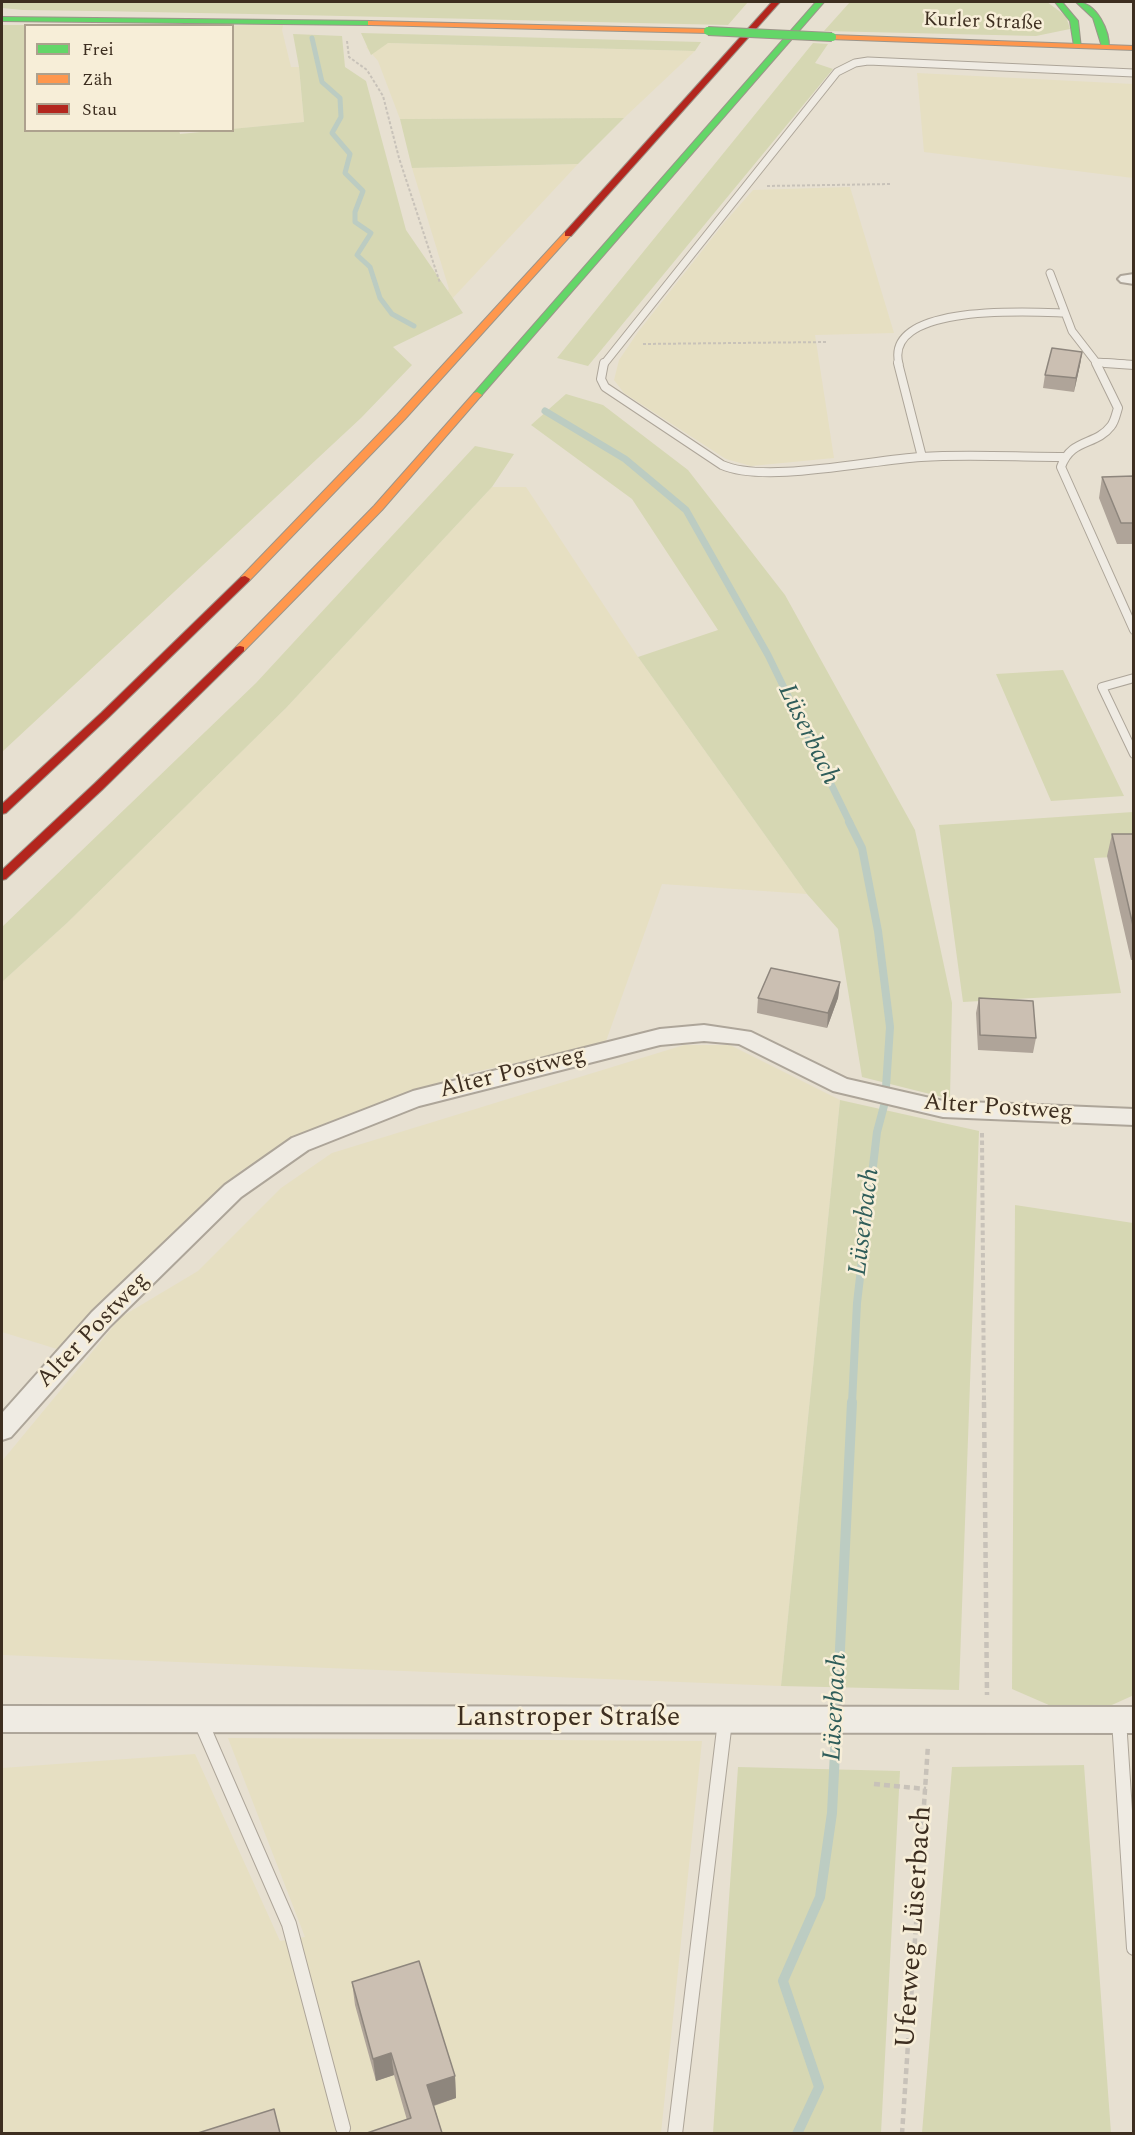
<!DOCTYPE html>
<html>
<head>
<meta charset="utf-8">
<style>
  body { margin:0 }
  #map { position:relative; width:1135px; height:2135px; overflow:hidden; background:#e7e0d1; font-family:Spectral,serif }
  canvas { display:block }
  .frame { position:absolute; inset:0; border:3px solid #3d2e20; pointer-events:none }
  .legend { position:absolute; left:24px; top:24px; width:210px; height:108px; box-sizing:border-box; background:#f7eed8; border:2px solid #ada18e; margin:0; padding:8px 10px; list-style:none; font-size:18px; color:#3d2e20 }
  .legend li { display:flex; align-items:center; gap:12px; height:30px }
  .legend b { width:30px; border:2px solid #ada18e }
</style>
</head>
<body>
<div id="map">
<canvas width="1135" height="2135"></canvas>
<div class="frame"></div>
<ul class="legend">
<li><b style="height:8px;background:#63d668"></b>Frei</li>
<li><b style="height:8px;background:#ff974d"></b>Zäh</li>
<li><b style="height:8px;background:#b3261e"></b>Stau</li>
</ul>
</div>
<script>
const ctx = document.querySelector('canvas').getContext('2d');
ctx.lineJoin = 'round';
function fill(path, color) { ctx.fillStyle = color; ctx.fill(path, 'evenodd'); }
function strokePath(path, color, width, dash) { ctx.strokeStyle = color; ctx.lineWidth = width; ctx.lineCap = dash ? 'butt' : 'round'; ctx.setLineDash(dash || []); ctx.stroke(path); }
function drawText(font, color, halo, rows, align = 'center') {
  ctx.font = font + ' Spectral,serif'; ctx.lineWidth = 5; ctx.setLineDash([]); ctx.textBaseline = 'middle'; ctx.strokeStyle = halo; ctx.fillStyle = color; for (const [text, x, y, turn = 0] of rows) {
    ctx.save(); ctx.translate(x, y); ctx.rotate((+turn || 0) * Math.PI / 180); ctx.textAlign = isNaN(turn) ? turn : align; if (halo) ctx.strokeText(text, 0, 0); ctx.fillText(text, 0, 0); ctx.restore();
  }
}
fill(new Path2D(`
  M284 21 282 30 291 67H299L304 122 233 129 232 26Z
  M388 43 695 51 624 118 400 119 378 61 366 47Z
  M917 73 1133 84V178L924 152Z
  M578 164 450 301 442 297 449 289 412 168Z
  M850 187 894 333 815 335 834 458 751 466 726 459 624 393 614 380 619 360 638 332 724 223 753 190Z
  M492 487H526L638 657 807 894 662 884 605 1044 460 1075 326 1123 242 1170 60 1350 2 1332V982L67 923 286 708Z
  M684 1045H730L840 1100 781 1686 2 1655V1461L121 1317 198 1271 281 1188 332 1153Z
  M228 1738 702 1741 661 2133 2 2134V1768L195 1754 280 1941 305 1937Z`), '#e6dfc2');
fill(new Path2D(`
  M2 2H748L728 25C493 20 258 13 23 10L2 8Z
  M850 2H1047L1066 16 1070 29 1036 36 824 31Z
  M2 25H88L26 26V130H179L180 134 304 122 299 67 293 34 342 36 345 67 366 81 406 230 463 313 393 347 412 365 361 418 2 752Z
  M361 33 701 42 695 51 388 43 371 55Z
  M813 43 828 44 815 63 833 69 588 366 557 358Z
  M624 118 578 164 412 168 400 119Z
  M566 394 603 405 688 470 785 595 915 830 952 1003 950 1099 862 1077 838 929 807 894 638 657 718 630 632 499 531 425Z
  M475 446 514 454 492 487 286 708 67 923 2 982V927L256 683Z
  M1063 670 1124 796 1051 801 996 674Z
  M1133 812V856L1094 858 1121 993 963 1002 939 825Z
  M840 1100 979 1131 959 1690 781 1686Z
  M1015 1205 1133 1223 1134 1695 1081 1719 1012 1689Z
  M1084 1765 1111 2133H922L952 1767Z
  M738 1767 900 1771 881 2133H713Z`), '#d6d7b3');
strokePath(new Path2D(`
  M312 38 322 82 340 98 341 117 332 133 350 154 345 173 363 191 355 212V222L371 233 357 255 370 267 380 298 392 314 414 326`), '#bcccc2', 5);
strokePath(new Path2D(`
  M545 411 625 459 686 510 768 655 850 823`), '#bcccc2', 7);
strokePath(new Path2D(`
  M849 822 862 848 878 931 890 1027 885 1102 877 1132 857 1303 852 1403`), '#bcccc2', 8);
strokePath(new Path2D(`
  M797 2134 819 2087 783 1981 820 1897 832 1813 852 1402`), '#bcccc2', 10);
const laneFar2 = new Path2D(`
  M1050 273 1072 331 1096 362
  M604 364 837 72 855 63 868 61 1134 73
  M899 364C883 303 1030 312 1064 313
  M1097 364 1096 362 1124 364`);
const laneFar1 = new Path2D(`
  M604 363 601 379 605 387 722 465C765 484 870 460 921 457 968 454 1016 457 1063 457
  M898 363 922 457
  M1096 363 1118 408C1116 414 1115 421 1111 426 1096 446 1071 438 1061 467L1134 630
  M1105 363 1134 365
  M1134 678 1102 687 1134 754`);
const lane = new Path2D(`
  M200 1720 289 1924 343 2128
  M1119 1720 1134 1948
  M675 2134 725 1721`);
const street = new Path2D(`
  M1134 274V284L1121 282 1118 279 1121 276Z
  M704 1025 751 1032 847 1079 943 1101 1134 1109V1125L943 1117 833 1091 739 1044 704 1041 660 1045 419 1106 308 1150 241 1197 110 1326 11 1437 2 1440V1413L92 1312 225 1185 292 1138 413 1091 660 1029Z
  M2 1706 1134 1707V1733L2 1732Z`);
const fast = new Path2D(`
  M816 2H824L480 397H474V393Z
  M1055 2H1062L1078 21 1081 48 1074 46 1070 21Z
  M1076 2C1097 2 1110 31 1109 49L1102 47 1093 18Z
  M2 17 371 21 375 23 371 25 2 21Z`);
const slow = new Path2D(`
  M368 21 708 29 712 31 708 33 371 25H368Z
  M832 35 1134 46V50L829 39 828 37Z
  M565 232 572 234 405 419 249 581H241V577L397 415Z
  M477 392 482 395 480 397 382 510 244 651H236V647L374 506 474 393Z`);
const jam = new Path2D(`
  M772 2H780L571 236H565V232Z
  M245 576 250 579 249 581 109 717 6 813 2 814V804L101 713 241 577Z
  M240 646 244 647V651L102 790 6 879 2 880V870L94 784 236 647Z`);
strokePath(laneFar2, '#ada599', 9);
strokePath(laneFar1, '#ada599', 10);
strokePath(lane, '#ada599', 16);
strokePath(street, '#ada599', 4);
strokePath(fast, '#9c958a', 2);
strokePath(slow, '#9c958a', 2);
strokePath(jam, '#9c958a', 2);
strokePath(new Path2D(`
  M347 41 349 57 367 70 383 96 399 158 440 283
  M767 186 892 184
  M643 344 828 342`), '#c8c2b9', 2, [3, 2]);
strokePath(new Path2D(`
  M982 1133 984 1403`), '#c8c2b9', 4, [4.5, 3]);
strokePath(new Path2D(`
  M984 1402 987 1695
  M874 1784 926 1789
  M902 2134 928 1745`), '#c8c2b9', 4.5, [6, 4]);
strokePath(laneFar2, '#efebe3', 7);
strokePath(laneFar1, '#efebe3', 8);
strokePath(lane, '#efebe3', 14);
fill(street, '#efebe3');
fill(fast, '#63d668');
fill(slow, '#ff974d');
fill(jam, '#b3261e');
const fastBridge = new Path2D(`
  M708 31 832 37`);
strokePath(fastBridge, '#9c958a', 10, []);
strokePath(fastBridge, '#63d668', 8);
fill(new Path2D(`
  M1082 352 1080 365 1074 392 1043 388 1045 375Z
  M1134 476V544H1117L1099 498 1102 477Z
  M1112 834H1134V960H1131L1107 856Z
  M840 982 838 998 827 1028 757 1013 758 998Z
  M979 998 1036 1038 1033 1053 978 1050 976 1013Z
  M352 1982 455 2076 456 2098 434 2106 442 2133 407 2120 394 2075 376 2081 355 2005Z`), '#afa499');
fill(new Path2D(`
  M1082 352 1080 365 1074 392 1076 378Z
  M840 982 838 998 827 1028 828 1013Z
  M391 2053 394 2075 376 2081 373 2059Z
  M455 2076 456 2098 429 2107 427 2085Z`), '#8e867d');
const building = new Path2D(`
  M1052 348 1082 352 1076 378 1045 375Z
  M1134 476V523H1121L1102 477Z
  M1112 834H1134V930Z
  M771 968 840 982 828 1013 758 998Z
  M979 998 1033 1001 1036 1038 980 1035Z
  M419 1961 455 2076 427 2085 442 2133H367L411 2118 391 2053 373 2059 352 1982Z
  M274 2109 280 2133H198Z`);
fill(building, '#cbbfb2');
strokePath(building, '#8e867d', 1.5);
drawText('20px', '#3d2e20', '#f7eed8', [
  ["Kurler Straße",983,23,2]
]);
drawText('24px', '#3d2e20', '#f7eed8', [
  ["Alter Postweg",513,1074,-14],
  ["Alter Postweg",998,1109,4],
  ["Alter Postweg",94,1331,-46]
]);
drawText('italic 26px', '#2f5d5a', '#f7eed8', [
  ["Lüserbach",807,735,64],
  ["Lüserbach",866,1222,-83],
  ["Lüserbach",837,1707,-87]
]);
drawText('28px', '#3d2e20', '#f7eed8', [
  ["Lanstroper Straße",568,1720],
  ["Uferweg Lüserbach",916,1927,-86]
]);
</script>
</body>
</html>
